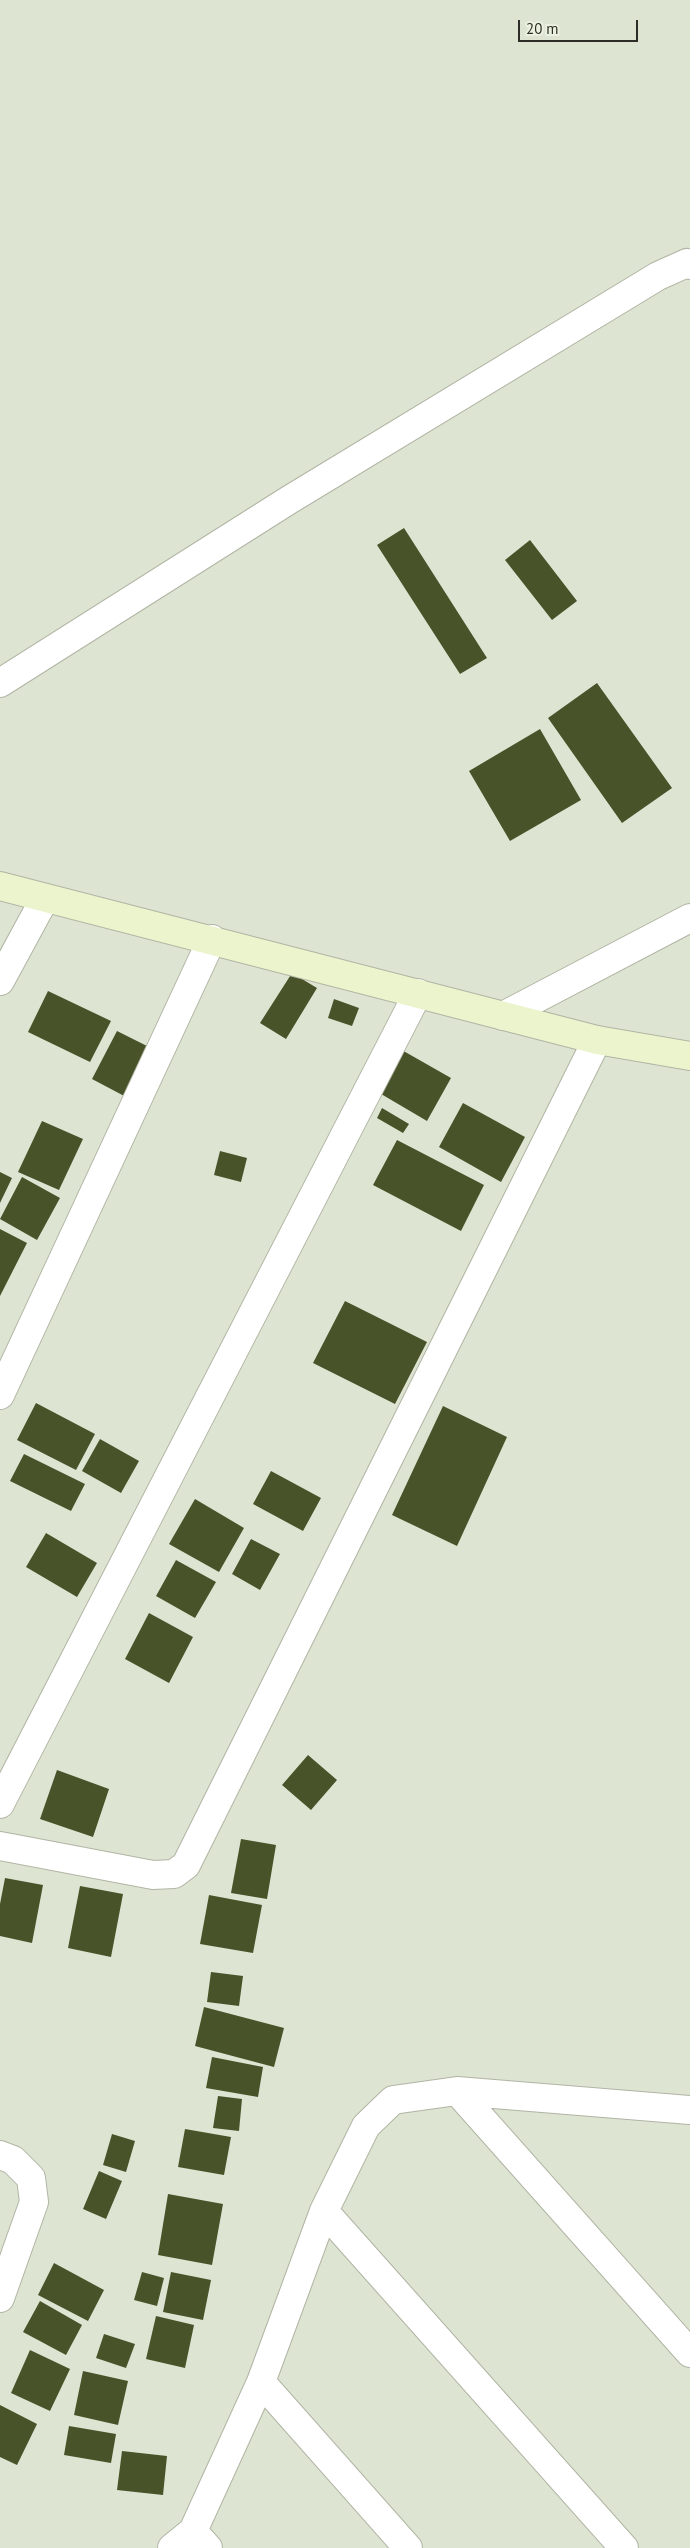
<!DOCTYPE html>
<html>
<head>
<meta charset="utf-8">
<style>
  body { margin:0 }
  #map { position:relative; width:690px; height:2548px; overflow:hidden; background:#dee4d2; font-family:"PT Sans",sans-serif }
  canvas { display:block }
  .scale { position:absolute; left:518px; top:20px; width:120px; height:22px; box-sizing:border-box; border:2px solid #2c2e27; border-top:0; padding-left:6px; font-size:15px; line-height:18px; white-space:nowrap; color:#2c2e27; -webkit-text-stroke:4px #ebf1df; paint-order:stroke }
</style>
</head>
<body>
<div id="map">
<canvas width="690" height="2548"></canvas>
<div class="scale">20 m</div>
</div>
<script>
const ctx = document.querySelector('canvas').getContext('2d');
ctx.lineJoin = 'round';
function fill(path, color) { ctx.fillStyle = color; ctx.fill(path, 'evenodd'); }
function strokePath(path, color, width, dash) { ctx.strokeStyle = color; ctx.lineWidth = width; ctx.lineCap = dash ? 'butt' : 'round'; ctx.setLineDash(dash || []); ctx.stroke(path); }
fill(new Path2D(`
  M404 528 487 658 460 674 377 545Z
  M530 540 577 601 552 620 505 560Z
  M597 683 672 788 622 823 548 718Z
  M540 729 581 800 510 841 469 771Z
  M292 973 317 988 286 1039 260 1023Z
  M48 991 111 1021 90 1062 28 1032Z
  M334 999 359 1008 352 1026 328 1018Z
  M117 1031 153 1049 128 1098 92 1079Z
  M400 1049 451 1078 427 1121 376 1091Z
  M463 1103 525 1137 501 1182 439 1147Z
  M382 1108 409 1124 403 1133 377 1118Z
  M42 1121 83 1139 59 1190 18 1172Z
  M397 1140 484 1185 461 1231 373 1185Z
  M220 1151 247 1158 241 1182 214 1175Z
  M0 1172 12 1178 0 1203Z
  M22 1177 60 1198 37 1240 0 1219Z
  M0 1229 27 1243 0 1296Z
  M345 1301 427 1342 395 1404 313 1363Z
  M36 1403 95 1434 76 1470 17 1440Z
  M443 1406 507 1437 457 1546 392 1515Z
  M100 1439 139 1461 121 1493 82 1471Z
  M24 1454 85 1484 71 1511 10 1481Z
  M271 1471 321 1498 303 1531 253 1504Z
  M195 1499 244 1528 219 1572 169 1544Z
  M46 1533 97 1563 77 1597 26 1567Z
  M251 1539 280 1554 260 1590 232 1574Z
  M176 1560 216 1582 195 1618 156 1596Z
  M149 1613 193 1637 169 1683 125 1659Z
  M308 1755 337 1780 311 1810 282 1785Z
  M57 1770 109 1789 93 1837 40 1819Z
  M241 1839 276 1845 267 1899 231 1893Z
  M5 1878 43 1885 32 1943 0 1936V1904Z
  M80 1886 123 1894 111 1957 68 1948Z
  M209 1895 262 1905 253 1953 200 1944Z
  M211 1972 243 1976 239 2006 207 2002Z
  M204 2007 284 2028 274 2067 195 2046Z
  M212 2057 263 2067 258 2097 206 2088Z
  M218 2096 242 2099 239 2131 213 2128Z
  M185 2129 231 2137 224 2175 178 2167Z
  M112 2134 135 2141 126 2172 103 2165Z
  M99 2171 122 2181 106 2219 83 2209Z
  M168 2194 223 2204 212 2265 158 2255Z
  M54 2263 104 2290 88 2321 38 2295Z
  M142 2272 164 2278 157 2306 134 2300Z
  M171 2272 211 2280 203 2320 163 2312Z
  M40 2301 82 2325 66 2355 23 2332Z
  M156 2316 194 2325 185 2368 146 2359Z
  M104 2334 135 2344 126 2368 96 2358Z
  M30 2350 70 2369 50 2411 11 2393Z
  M83 2371 128 2381 118 2425 74 2415Z
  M0 2405 37 2424 17 2465 0 2457Z
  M69 2426 116 2434 111 2463 64 2455Z
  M122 2451 167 2456 163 2495 117 2490Z`), '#485329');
const street = new Path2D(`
  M0 683 289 500 658 276 687 263 690 265
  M0 981 45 898
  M503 1016 690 918
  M0 1395 212 939
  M0 1804 418 993
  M0 1846 153 1875 174 1874 186 1865 597 1040
  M457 2091 690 2353
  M0 2155 13 2160 31 2178 34 2202 0 2298
  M324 2211 624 2548
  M261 2382 408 2548
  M193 2531 208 2548
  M172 2548 193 2531 261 2382 324 2211 366 2126 393 2100 457 2091 690 2110`);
const secondary = new Path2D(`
  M0 886 597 1040 690 1056`);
strokePath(street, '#b0b5a4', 30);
strokePath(secondary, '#b0b5a4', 30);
strokePath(street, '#fff', 28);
strokePath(secondary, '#ebf4cc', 28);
</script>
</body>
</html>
